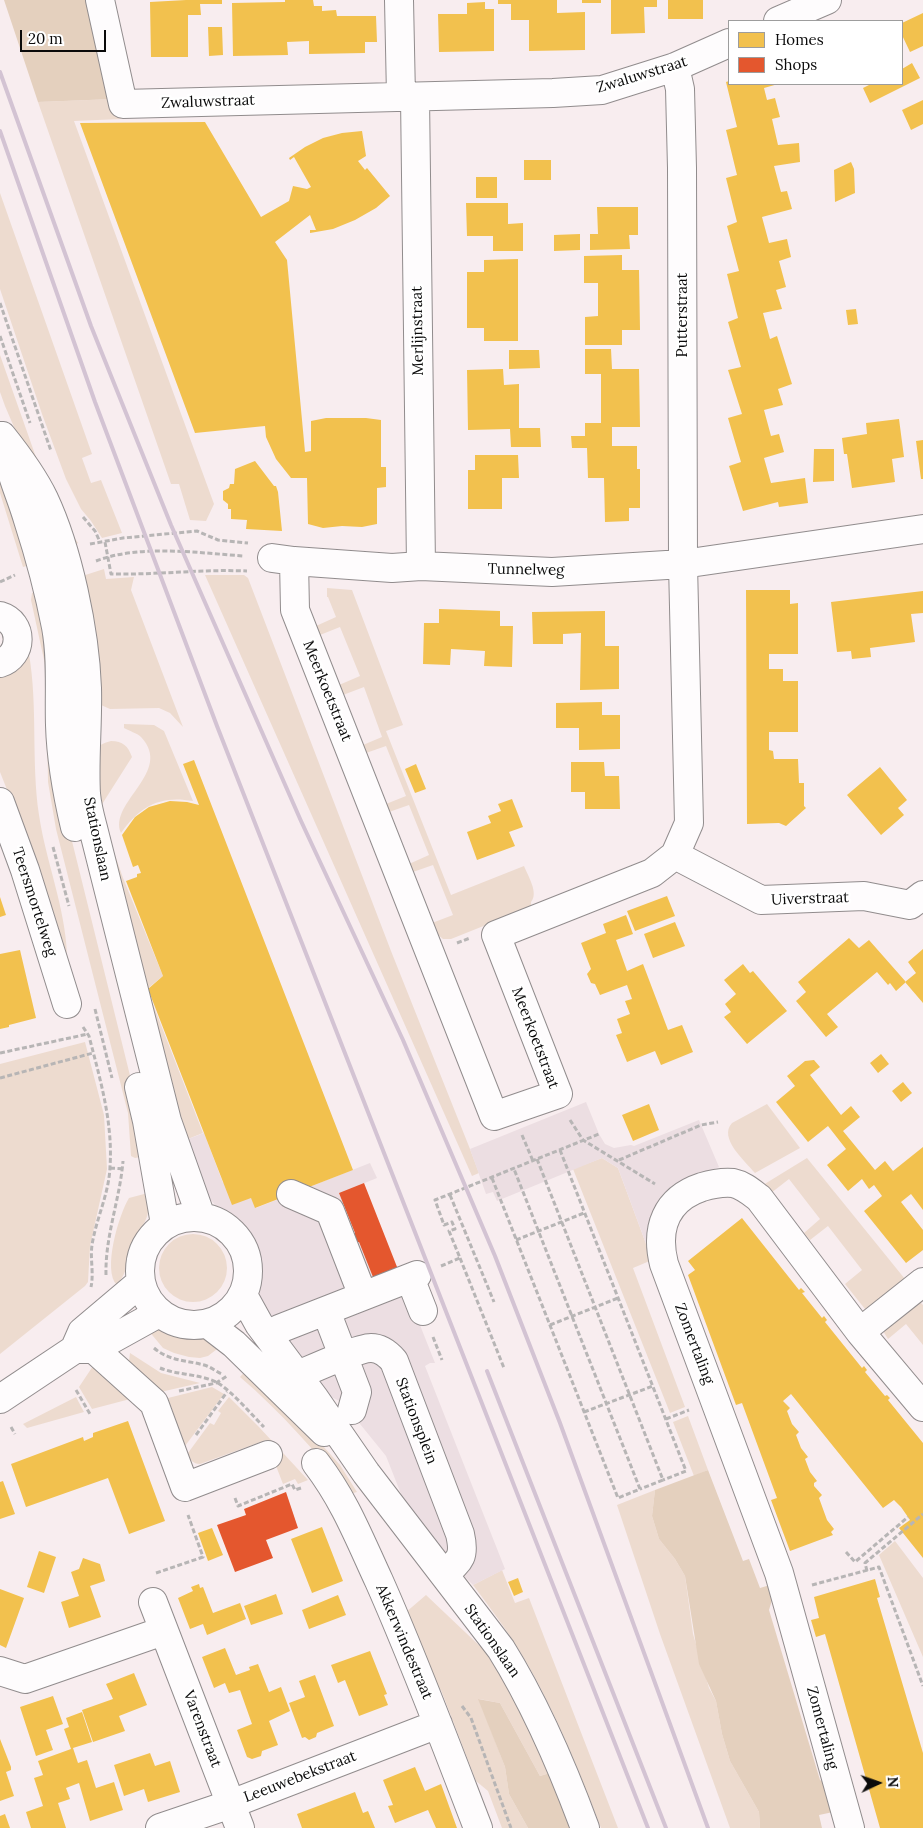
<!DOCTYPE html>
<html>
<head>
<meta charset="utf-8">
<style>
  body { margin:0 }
  #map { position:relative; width:923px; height:1828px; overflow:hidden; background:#f8edef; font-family:Lora,serif }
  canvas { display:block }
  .legend { position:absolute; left:728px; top:20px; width:175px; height:65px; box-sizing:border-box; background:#fff; border:1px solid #9d9d9d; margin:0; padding:6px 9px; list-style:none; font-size:15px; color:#0a0a0a }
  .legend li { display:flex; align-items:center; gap:10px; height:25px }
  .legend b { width:25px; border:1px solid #9d9d9d }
  .north { position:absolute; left:853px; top:1758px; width:50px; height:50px; -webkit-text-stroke:4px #fff; paint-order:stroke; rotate:87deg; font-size:14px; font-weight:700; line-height:20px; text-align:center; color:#0a0a0a }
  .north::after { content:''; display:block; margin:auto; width:18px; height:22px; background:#0a0a0a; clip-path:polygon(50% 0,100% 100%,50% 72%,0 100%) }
  .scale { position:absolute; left:20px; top:30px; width:86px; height:22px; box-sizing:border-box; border:2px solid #0a0a0a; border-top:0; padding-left:6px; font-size:15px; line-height:18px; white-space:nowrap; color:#0a0a0a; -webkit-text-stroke:4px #fff; paint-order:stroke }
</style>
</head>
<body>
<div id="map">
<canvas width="923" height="1828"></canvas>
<ul class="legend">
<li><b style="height:14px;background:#f2c14e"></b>Homes</li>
<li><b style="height:14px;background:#e4572e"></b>Shops</li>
</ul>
<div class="north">N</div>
<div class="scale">20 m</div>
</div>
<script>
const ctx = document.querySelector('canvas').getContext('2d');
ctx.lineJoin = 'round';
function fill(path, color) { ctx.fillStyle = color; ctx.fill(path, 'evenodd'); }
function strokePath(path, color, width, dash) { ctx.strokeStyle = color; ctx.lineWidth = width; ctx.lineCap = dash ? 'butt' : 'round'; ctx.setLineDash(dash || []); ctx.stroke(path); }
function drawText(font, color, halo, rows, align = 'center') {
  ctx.font = font + ' Lora,serif'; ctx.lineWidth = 5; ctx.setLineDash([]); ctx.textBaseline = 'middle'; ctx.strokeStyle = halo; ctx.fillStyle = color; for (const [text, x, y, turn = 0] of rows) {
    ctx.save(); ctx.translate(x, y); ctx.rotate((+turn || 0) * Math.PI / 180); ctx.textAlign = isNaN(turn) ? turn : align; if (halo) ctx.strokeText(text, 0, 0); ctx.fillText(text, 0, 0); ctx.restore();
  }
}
fill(new Path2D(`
  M114 99 121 119 74 121 214 504 206 521 190 520 179 484H171L38 102Z
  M0 193 92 454 82 458 91 483 101 480 122 533 102 538 91 521 81 509 66 479 42 414 0 289Z
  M0 355 44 480 65 523 78 543 74 546 23 448 5 406 0 392Z
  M0 467 34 564 23 567 0 493Z
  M104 569 106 579 134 577 131 590 183 727 170 713 159 708 110 709 101 705 96 697 76 578Z
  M205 575H244L248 578 391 951 470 1149 479 1173 472 1176Z
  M327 588 352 590 403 725 386 731 451 895 524 866C528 876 539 893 531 902V907L451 939H443L437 934 432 923 453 915 433 865 413 872 409 864 429 855 409 805 389 812 386 804 406 796 386 746 366 753 363 745 382 737 364 687 343 695 339 685 360 676 340 627 320 635 316 626 336 617 328 597H327Z
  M40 590 68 825 141 1120 146 1156 135 1158 131 1156 128 1113 56 829 48 782 46 669 31 600 32 593Z
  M29 654C38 707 31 761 39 815 46 862 65 906 67 954L43 880 0 772V677L10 674 28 657Z
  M124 724 154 725 164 731 193 801C160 795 140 806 121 833 108 802 174 772 141 737 137 733 129 731 124 728Z
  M111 741C123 741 128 746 132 757L99 809 123 878 163 976 147 989 203 1133 183 1141 172 1111 96 807C94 793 90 765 95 751 98 745 104 743 111 741Z
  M85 1042 104 1115 107 1169 90 1246 88 1282 85 1286 0 1354V1064Z
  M767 1104 800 1148 755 1173C745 1161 718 1138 732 1123Z
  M602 1158 618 1168 652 1260 633 1268 685 1407 670 1413 573 1169Z
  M807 1158 909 1284 872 1310 865 1309 845 1284 862 1270 828 1226 810 1240 804 1233 820 1219 789 1179 771 1193 763 1185Z
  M148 1193C152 1224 139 1224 132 1249 127 1263 127 1273 117 1285 102 1271 119 1214 129 1198Z
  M159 1268a34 34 0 1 1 68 0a34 34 0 1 1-68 0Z
  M920 1302 923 1305V1345L906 1324 888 1339 883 1331Z
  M156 1329 193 1334 221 1346 208 1356 200 1358 189 1357 174 1353 163 1348 148 1330Z
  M130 1353 161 1373 200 1383 156 1393 128 1369Z
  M93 1366 134 1398 92 1409 79 1387Z
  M248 1368 314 1436 340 1465 357 1492 350 1494C316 1452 281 1412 240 1377Z
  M212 1387 224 1394 185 1446 168 1398Z
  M76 1397 84 1412 27 1428 23 1424Z
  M229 1397 259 1427 308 1480 298 1484 295 1479 283 1484 266 1440 200 1464C193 1464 190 1460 188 1453L210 1423 214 1425 221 1413 218 1411Z
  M688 1416 708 1470 694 1476 673 1422Z
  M655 1490 652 1516 659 1539 675 1559 685 1576 693 1634 709 1688 716 1701 722 1734 730 1761 759 1812 760 1828H730L660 1634 617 1505Z
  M895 1541 923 1578V1657L879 1555Z
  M502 1570 515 1603 529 1598 618 1828H601C581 1776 560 1723 533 1674 516 1642 494 1613 473 1585Z
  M426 1595 485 1651 508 1688 550 1773 540 1776 500 1703 479 1699 505 1767 509 1794 528 1828H502L488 1791 476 1781 441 1690 436 1689 405 1613Z`), '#eddbcf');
fill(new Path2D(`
  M4 0H88L114 99 38 102Z
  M708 1470 743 1561 749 1559 760 1588 770 1585 773 1597 769 1610 820 1780 831 1787 838 1811 819 1815 822 1828H760L759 1812 730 1761 722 1734 716 1701 699 1664 685 1576 675 1559 659 1539 652 1516 655 1490Z
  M478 1699 500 1703 540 1776 550 1773 570 1828H528L509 1794 505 1767Z`), '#e4d0be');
fill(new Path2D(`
  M586 1102 599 1134 605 1144 614 1148 631 1145 634 1146 699 1120 719 1167 690 1179 652 1260 618 1168 602 1158 497 1201 493 1192 486 1194 470 1149Z
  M204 1133 223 1183 242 1176 256 1208 370 1163 377 1178 340 1193 355 1233 347 1236 350 1245 359 1242 375 1282 399 1272 435 1363H430L425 1366 505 1569 473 1585 463 1575 403 1499 386 1456 343 1403 322 1392 293 1357 256 1291 258 1259 251 1241 240 1224 217 1207 210 1199 201 1184 183 1141Z`), '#ecdee2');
fill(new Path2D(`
  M186 0H222V4H200L201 15H188V57H151L150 2Z
  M285 0H313L314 6H322V11L336 10 337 16H376L377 42H365V53L309 54V41L287 42 288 55 233 56 232 3 285 2Z
  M498 0H557V13L585 12V50L529 51V20H511V4H498Z
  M582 0H601V3H582Z
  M611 0H657V7H644L645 33 611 34Z
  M668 0H703V19H668Z
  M485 2V9H494V51L439 52 438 14H467V3Z
  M923 13V46L910 52 902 35V23Z
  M208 27H222L223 55 209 56Z
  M912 63 920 78 870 103 863 88 871 84H902V69Z
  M729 81V84H778L764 88 767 100 775 98 780 117 772 119 778 145 799 143 800 162 774 166 781 192 787 191 792 209 762 217 769 243 787 239 791 257 779 261 786 287 776 290 782 309 763 313 770 339 777 336 792 384 778 389 783 405 764 410 771 436 779 434 784 452 764 458 771 483 805 478 808 503 779 507 778 502 743 511 729 466 741 462 728 418 742 414 728 370 741 367 728 322 738 318 727 274 739 271 727 226 737 222 726 178 737 175 726 130 737 127 726 82Z
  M923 100V124L911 130 902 110Z
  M205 122 261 217 289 201 293 186 307 189 311 187 294 157 290 160 289 158 305 147 323 138 342 133 362 131 366 156 358 161 365 170 367 168 390 196 376 208 355 220 333 229 310 233V230H316L310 215 275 242 287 260 305 452 311 451V421L326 418H366L381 420V467H386V487L377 488V524L362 527 342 526 323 528 308 524 307 478H291L276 459 266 437 265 426 195 433 80 123Z
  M524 160H551V180H524Z
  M851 162 854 169 855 193 835 202 834 170Z
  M476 177H497V198H476Z
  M466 203H508V224L523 223V251H493V236H467Z
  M597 207H638V235H629L630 249 590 250V234H598Z
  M580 234V250L554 251V235Z
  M622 255V270H639L640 330H622V345H585V317L598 316V283H584V256Z
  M518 259V341H484V328H467V272H484V260Z
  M856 309 858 324 848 325 846 310Z
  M585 349H611L612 369H639L640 427H612V446H637V469H640V508H629V521L605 522 604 478H588L587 448H572L571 436H585V423H601V374H585Z
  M509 350H539L540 368 509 369Z
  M503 369 504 385 519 384V428H540L541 447H511L510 429 468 430 467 370Z
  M899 419 904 457 892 459 895 482 852 488 847 454H844L842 438 867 434 866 423Z
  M923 440V479H921L916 441Z
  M814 449H834V481L813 482Z
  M475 455H518L519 478H502V509H468V470H475Z
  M255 461 274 486H276L278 492 282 531 246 529 247 520 231 519V509H228V504L223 500V491L229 488 230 484H234L235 469Z
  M746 590H790V604L798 603V654H769V669H783V681H798V732H769V750L773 751 774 759H798L799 783H804V806L806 808 786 826 779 823 747 824Z
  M923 591V613L911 614 915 642 870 648 871 657 852 659 851 651 837 652 831 602Z
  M439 609 500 611V626H513L512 667 484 666 485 651 451 649 450 665 423 664 424 623H439Z
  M605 611V646H619V689L580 690 581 633 563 634V644H533L532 612Z
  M602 702V715H620V749L579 750V728H556V703Z
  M194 760 353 1170 255 1208 251 1198 232 1205 148 989 163 976 126 881 137 877V874L141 873 138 865 133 867 122 835 135 817 149 807 170 801 187 802 199 805 183 764Z
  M571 762H604L605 776H619L620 809H585V792H571Z
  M416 764 426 789 415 793 405 769Z
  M880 767 907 800 898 808 904 815 881 835 847 795Z
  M512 799 523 827 509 832 515 846 477 860 467 832 491 823 488 816 501 811 498 804Z
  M667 896 675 916 635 931 627 911Z
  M0 897 6 915 0 917Z
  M626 915 633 934 616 940 627 971 643 964 668 1030 682 1025 693 1052 661 1065 655 1051 627 1062 616 1035 622 1033 617 1019 630 1014 625 1001 632 999 627 985 600 995 595 984 591 983 587 974 591 969 581 943 606 933 603 924Z
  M675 922 685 946 653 958 644 934Z
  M849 938 859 948 869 940 906 982 896 991 890 983 888 985 877 972 827 1014 838 1027 826 1037 796 1001 806 992 798 982Z
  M923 949V1003L905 982 916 973 908 962Z
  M20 950 36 1018 9 1025V1027L0 1029V954Z
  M743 964 750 973 753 971 787 1011 747 1044 724 1017 731 1012 725 1004 736 994 724 980Z
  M881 1054 889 1064 878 1073 870 1063Z
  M814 1060 820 1067 810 1075 841 1115 851 1106 860 1117 843 1131 875 1170 885 1161 893 1171 923 1147V1210L911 1194 901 1202 923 1230V1250L906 1263 864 1211 882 1196 874 1185 869 1189 862 1179 848 1191 827 1165 846 1149 828 1126 808 1142 776 1102 795 1086 787 1076 805 1061Z
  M903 1082 912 1093 901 1102 892 1091Z
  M649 1104 659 1130 633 1141 622 1115Z
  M742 1218 799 1290 801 1288 805 1292 802 1293 822 1318 824 1316 827 1320 825 1322 862 1368 864 1366 867 1370 865 1372 885 1396 887 1395 890 1398 888 1400 923 1443V1558L899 1528 910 1520 901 1507 894 1500 883 1508 791 1394 783 1401 790 1408 787 1411 792 1424 799 1432 796 1435 801 1448 808 1457 805 1459 810 1472 817 1481 814 1483V1486L822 1495 819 1498 827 1520 834 1529 831 1532 833 1535 790 1551 771 1500 777 1498 742 1403 736 1405 688 1275 695 1270 688 1261Z
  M128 1421 165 1521 129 1534 108 1478 26 1507 11 1464 83 1437 84 1441 93 1437V1433Z
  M3 1481 15 1514 0 1519V1482Z
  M322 1527 343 1581 312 1593 291 1539Z
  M212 1528 223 1555 208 1561 198 1533Z
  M39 1551 56 1557 44 1593 27 1587Z
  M83 1558 100 1564 105 1581 90 1586 101 1617 69 1628 61 1602 79 1596 71 1572 79 1569Z
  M518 1578 523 1592 514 1596 508 1582Z
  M875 1579 880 1597 877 1598 923 1753V1828H880L825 1634 816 1637 811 1620 819 1618 814 1597Z
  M199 1584 200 1588 203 1587 213 1613 240 1603 246 1619 207 1635 203 1624 190 1629 178 1598 193 1591 191 1587Z
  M0 1589 24 1598 6 1648 0 1645Z
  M276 1594 283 1614 251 1625 244 1606Z
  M338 1595 346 1615 309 1629 302 1610Z
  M225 1648 236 1675 250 1670 249 1667 258 1664 269 1692 281 1687 290 1711 269 1721 278 1745 262 1751 261 1756 252 1759 247 1757 237 1730 252 1724 240 1690 229 1693 225 1683 214 1688 202 1657Z
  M370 1651 387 1694 384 1695 388 1705 359 1716 345 1680 338 1683 331 1665Z
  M134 1673 147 1705 119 1716 125 1731 93 1742 82 1710 113 1699 106 1684Z
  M315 1675 334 1726 317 1733 316 1737 309 1740 305 1737 302 1738 289 1703 305 1697 299 1681Z
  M53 1696 63 1724 46 1730 53 1750 36 1756 20 1707Z
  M82 1712 92 1742 73 1748 78 1763 87 1760 96 1788 114 1782 123 1810 90 1821 79 1783 66 1788 70 1799 58 1803 66 1828H31L26 1812 43 1806 34 1778 43 1775 38 1761 71 1749 64 1729 69 1727 66 1718Z
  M0 1739 11 1767V1770L6 1772 14 1796 0 1801Z
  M150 1753 155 1766 170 1761 180 1792 148 1802 144 1789 124 1796 114 1765Z
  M415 1767 425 1791 441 1784 457 1828H436L428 1810 395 1823 388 1806 393 1805 383 1780Z
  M355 1792 363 1813 368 1811 375 1828H302L297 1814Z
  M5 1814 10 1828H0V1816Z`), '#f2c14e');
fill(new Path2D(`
  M364 1183 399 1272 375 1282 359 1242 350 1245 347 1236 355 1233 339 1193Z
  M286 1492 298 1528 266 1540 273 1558 235 1572 217 1525 246 1515 244 1509Z`), '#e4572e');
const minor = new Path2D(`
  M100 0 123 104 553 93 602 90 675 67 729 43
  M399 0 401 96
  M778 21 827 0
  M415 97 421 566
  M2 436C18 456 33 476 44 499 68 550 85 631 87 688 88 723 84 759 86 794 87 806 90 817 93 828L167 1121 201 1217
  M8 458C13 480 22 499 28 520 39 554 49 591 56 627 62 660 59 692 60 725 61 760 67 793 75 827
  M272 558 294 561 392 568 421 566 552 572 683 564 923 529
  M294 561 295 610 494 1116 558 1094 496 935 652 873 675 855 689 823 683 564 682 168 680 89 675 67
  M0 616C24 623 23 656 0 663
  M0 802 25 870 67 1004
  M675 855 761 900 864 896 910 905 923 895
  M139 1087 147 1121 165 1224
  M291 1194 330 1211 363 1296
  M140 1271a54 54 0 1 1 108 0a54 54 0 1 1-108 0Z
  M410 1278 423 1311
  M243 1295 259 1324 315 1399 366 1473 501 1649C536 1705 562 1766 585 1828
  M326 1311 357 1392 352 1410
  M208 1324 234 1344 324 1432
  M82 1332 94 1349 154 1403 185 1487 268 1455
  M860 1332 923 1282
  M275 1333 279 1329 417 1275
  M75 1348 82 1332 140 1283
  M298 1375C312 1369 358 1348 371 1348 381 1348 388 1354 394 1361L460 1534C465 1556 461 1560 444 1574
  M0 1399 75 1349H94L159 1313
  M316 1463C345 1501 359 1538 379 1581 415 1662 446 1745 478 1828
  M153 1602 240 1828
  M0 1671 25 1679 163 1631
  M160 1828 231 1804 438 1724
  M850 1828 779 1573 664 1264C655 1228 666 1199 702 1187 712 1184 722 1182 733 1183 743 1185 751 1192 759 1198L860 1332 923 1407`);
strokePath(minor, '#918c8d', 30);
strokePath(new Path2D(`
  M0 303 51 451
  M0 336 30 423
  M83 517 95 531 100 542
  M105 542 111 574C156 575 201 569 247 571
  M90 544 123 538 197 531 218 540 248 543
  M96 561C140 544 198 553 244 556
  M0 582 15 575
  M53 847 69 906
  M457 943 470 938
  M95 1009 112 1078
  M83 1027 89 1036C100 1079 113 1122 110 1167 109 1194 96 1219 92 1245 90 1259 94 1273 91 1287
  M0 1053 88 1034
  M0 1078 93 1053
  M570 1120 583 1140 655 1184
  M522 1135 533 1161
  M560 1150 686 1471 663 1480
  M537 1159 663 1480 640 1489
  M619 1160 701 1125 718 1122
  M110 1168 125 1169
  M492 1178 618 1498 640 1489 514 1169
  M450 1195 494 1302
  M516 1240 584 1213
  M460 1258 504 1368
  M441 1266 460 1258 449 1231 455 1229 452 1222 444 1225 435 1200 599 1134
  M106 1275C105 1236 120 1199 123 1161
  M550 1325 618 1298
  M433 1337 442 1360
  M154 1348C170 1362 189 1360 207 1366 212 1368 217 1372 222 1374
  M160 1368C177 1375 200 1374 216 1382 231 1390 251 1414 264 1427
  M76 1390 90 1414
  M179 1391 216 1383 227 1376
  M584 1412 653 1386
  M666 1419 689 1410
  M11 1427 15 1434
  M196 1435 227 1392
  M235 1498 238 1506 292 1484 295 1490 301 1488
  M846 1552 855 1562 908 1517
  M867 1571 865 1563 923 1514
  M156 1573 203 1557 188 1515
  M812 1585 879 1567 923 1686
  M462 1706 471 1718 511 1828`), '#b7b5b5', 3, [5, 2.5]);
strokePath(minor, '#fefcfd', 28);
strokePath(new Path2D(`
  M0 72 91 326 171 525 301 821 403 1040 495 1256 560 1423 708 1828
  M0 131 95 402 217 726 648 1828
  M487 1371 666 1828`), '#d3c3d3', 4);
drawText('15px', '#0a0a0a', '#fff', [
  ["Zwaluwstraat",642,75,-17],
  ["Zwaluwstraat",208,102,-2],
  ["Putterstraat",683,315,-90],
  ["Merlijnstraat",418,331,-91],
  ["Tunnelweg",526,570,1],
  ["Meerkoetstraat",327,691,68],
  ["Stationslaan",97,839,78],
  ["Uiverstraat",810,899,-2],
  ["Teersmortelweg",34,902,72],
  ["Meerkoetstraat",535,1038,69],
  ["Zomertaling",694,1344,69],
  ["Stationsplein",416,1421,69],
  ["Stationslaan",492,1641,55],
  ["Akkerwindestraat",404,1642,67],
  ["Zomertaling",822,1728,75],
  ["Varenstraat",202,1729,69],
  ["Leeuwebekstraat",300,1777,-21]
]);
</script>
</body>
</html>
